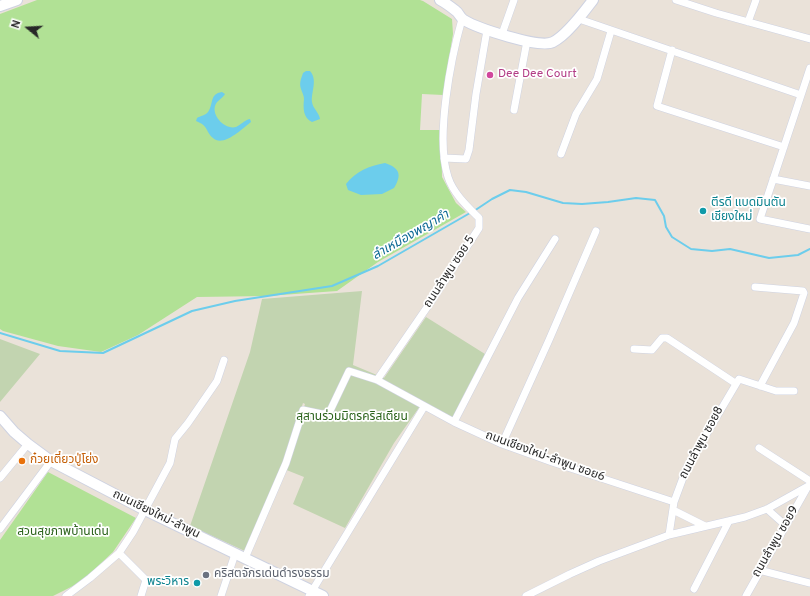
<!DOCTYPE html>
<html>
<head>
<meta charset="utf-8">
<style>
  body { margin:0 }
  #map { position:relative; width:810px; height:596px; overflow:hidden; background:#eae2d9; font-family:Overpass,sans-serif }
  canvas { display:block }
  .north { position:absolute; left:8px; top:8px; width:40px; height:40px; -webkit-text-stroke:3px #fff; paint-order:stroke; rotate:288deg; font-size:11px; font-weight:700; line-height:16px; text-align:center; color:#282828 }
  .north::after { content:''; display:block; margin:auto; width:14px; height:18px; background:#282828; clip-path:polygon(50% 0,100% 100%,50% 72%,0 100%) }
</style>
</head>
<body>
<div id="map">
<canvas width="810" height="596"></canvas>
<div class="north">N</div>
</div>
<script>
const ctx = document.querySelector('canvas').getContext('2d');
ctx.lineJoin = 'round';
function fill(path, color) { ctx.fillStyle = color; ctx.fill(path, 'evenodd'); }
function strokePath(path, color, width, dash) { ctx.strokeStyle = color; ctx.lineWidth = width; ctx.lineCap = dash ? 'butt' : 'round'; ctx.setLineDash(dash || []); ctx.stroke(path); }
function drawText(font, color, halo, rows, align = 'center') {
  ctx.font = font + ' Overpass,"Noto Sans Thai",sans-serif'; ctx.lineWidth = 3.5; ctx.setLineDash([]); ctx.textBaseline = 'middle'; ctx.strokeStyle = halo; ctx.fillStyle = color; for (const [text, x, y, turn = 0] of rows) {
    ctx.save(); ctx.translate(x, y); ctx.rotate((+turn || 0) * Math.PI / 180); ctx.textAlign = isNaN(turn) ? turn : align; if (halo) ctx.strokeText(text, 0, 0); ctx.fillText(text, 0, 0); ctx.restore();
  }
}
fill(new Path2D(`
  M37 0H420L423 1 452 19 453 34 443 95 422 94 420 130H441L442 177 456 203 466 212 378 262 337 291 267 296 197 297 138 335 101 352 58 346 3 331 0 329V14Z
  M48 472 136 518 113 552 81 582 53 596H0V540Z`), '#b1e195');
fill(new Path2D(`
  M362 291 353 365 384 378 426 317 485 354 452 419 423 402 394 443 345 528 293 504 304 477 284 469 305 404 303 403 283 465 247 552 190 526 250 352 262 299Z
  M0 339 40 354 0 402Z`), '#c2d4b0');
fill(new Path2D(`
  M306 71H310C318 80 311 92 312 102 313 109 319 112 320 119L312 122C303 118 303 108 304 99 304 96 302 92 301 89 299 83 301 79 303 73Z
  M222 92 225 94C222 99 217 100 215 106 212 116 225 130 236 127 241 125 244 120 250 119L251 122C243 128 223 148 213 138 205 131 209 126 196 121L197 118C200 116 206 115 208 112 214 104 209 94 222 92Z
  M385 163C400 168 402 175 394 188L382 194 361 195 348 190 346 184C356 171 369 166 385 163Z`), '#6ccdec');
strokePath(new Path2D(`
  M474 211 492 199 510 190 526 192 563 203 582 204 608 202 636 198 655 200 664 216 666 227 672 237 691 249 712 251 730 249 769 258 798 255 810 249
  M0 333 60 351 103 353 192 311 235 301 332 286 378 266 470 213`), '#6ccdec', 2);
const street = new Path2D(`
  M676 0 716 13 810 39
  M579 19 801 95
  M748 22 756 0
  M502 34 514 0
  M672 50 657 106 784 147
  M810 68 760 219 810 229
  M514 110 527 41
  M561 154 576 114 597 79 611 31
  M444 158 466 159 469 150 476 94 487 30
  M773 179 810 186
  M755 287 803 291 804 293 794 323 760 386
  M634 349 652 350 662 338H667L735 383
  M377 380 430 303 479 228V218C467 206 453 193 448 177 435 138 451 58 462 19
  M454 422 518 298 555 239
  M502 444 549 340 596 231
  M759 448 810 481
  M0 478 28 444
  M767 509 785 525
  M673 510 705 526
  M0 529 51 461
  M669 535 674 502 687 467 739 379 776 391H794
  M119 553 146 580 141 596
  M245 558 286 463 303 410 322 414 329 413 349 371 377 380 454 422 502 444 552 462 674 502
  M759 570 810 583
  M694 589 729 521
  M66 596 90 578 119 553 133 532 170 463 175 439 188 423 217 381 224 360
  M221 596 235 554
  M309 596 424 407
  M526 596 570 574 599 561 669 535 745 517 767 509 810 485
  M746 596 807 488`);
const secondary = new Path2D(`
  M440 0C446 3 451 7 456 11 459 13 460 18 464 20 477 28 540 49 553 42 567 35 583 13 593 0
  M0 6 17 0
  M0 416 14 432 28 444 51 461 145 510 323 596`);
strokePath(street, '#ced2e1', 8);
strokePath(secondary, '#ced2e1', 12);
strokePath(street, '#fff', 7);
strokePath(secondary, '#fff', 10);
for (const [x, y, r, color] of [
  [490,75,4,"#d1479c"],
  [703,211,4,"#0f9aa8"],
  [22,461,4,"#e8710a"],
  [206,575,4,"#6b7280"],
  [197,583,4,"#0f9aa8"]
]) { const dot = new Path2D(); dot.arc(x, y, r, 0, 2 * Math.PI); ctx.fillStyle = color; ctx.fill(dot); strokePath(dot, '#fff', 1.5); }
drawText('12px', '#b23c85', '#fff', [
  ["Dee Dee Court",498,75]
], 'left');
drawText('12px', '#0d838f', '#fff', [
  ["ตีรดี แบดมินตัน",711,204],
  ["เชียงใหม่",711,218],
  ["พระวิหาร",189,583,"right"]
], 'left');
drawText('12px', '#282828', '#fff', [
  ["ถนนลำพูน ซอย 5",450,272,-57],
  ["ถนนลำพูน ซอย8",702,443,-62],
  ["ถนนเชียงใหม่-ลำพูน ซอย6",545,457,20],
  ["ถนนเชียงใหม่-ลำพูน",156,515,26],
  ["ถนนลำพูน ซอย9",776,542,-60]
]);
drawText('12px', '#2a621a', '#fff', [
  ["สุสานร่วมมิตรคริสเตียน",352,418],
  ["สวนสุขภาพบ้านเด่น",63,533]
]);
drawText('12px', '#c56008', '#fff', [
  ["ก๋วยเตี๋ยวปู่โย่ง",30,461]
], 'left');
drawText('12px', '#5b616d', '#fff', [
  ["คริสตจักรเด่นดำรงธรรม",214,575]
], 'left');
drawText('italic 13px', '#0e6a95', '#fff', [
  ["ลำเหมืองพญาคำ",411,236,-30]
]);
</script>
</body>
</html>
